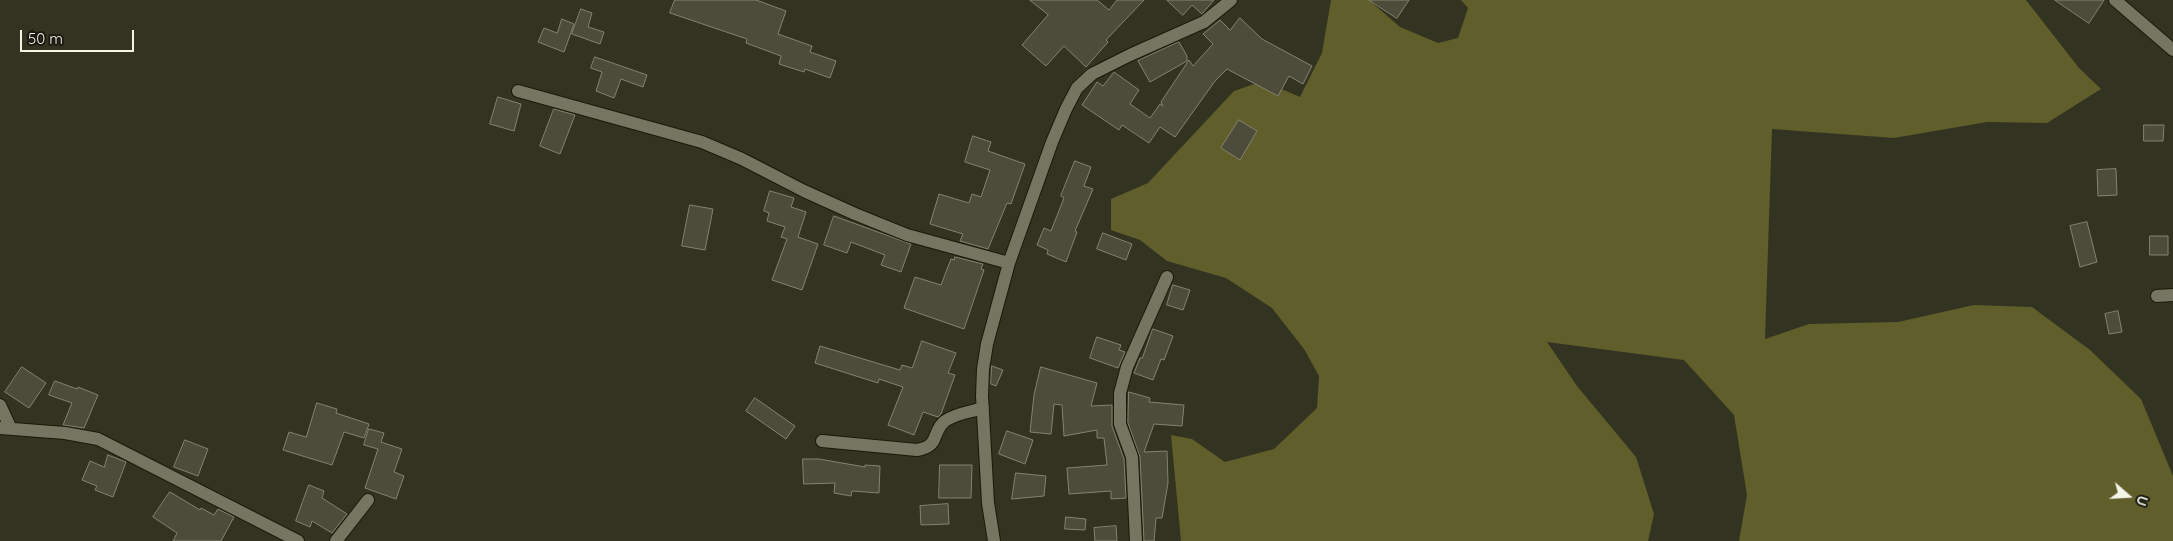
<!DOCTYPE html>
<html>
<head>
<meta charset="utf-8">
<style>
  body { margin:0 }
  #map { position:relative; width:2173px; height:541px; overflow:hidden; background:#333321; font-family:Quicksand,sans-serif }
  canvas { display:block }
  .north { position:absolute; left:2103px; top:471px; width:50px; height:50px; -webkit-text-stroke:4px #1a1a12; paint-order:stroke; rotate:109deg; font-size:14px; font-weight:700; line-height:20px; text-align:center; color:#f4f5e9 }
  .north::after { content:''; display:block; margin:auto; width:18px; height:22px; background:#f4f5e9; clip-path:polygon(50% 0,100% 100%,50% 72%,0 100%) }
  .scale { position:absolute; left:20px; top:30px; width:114px; height:22px; box-sizing:border-box; border:2px solid #f4f5e9; border-top:0; padding-left:6px; font-size:15px; line-height:18px; white-space:nowrap; color:#f4f5e9; -webkit-text-stroke:4px #1a1a12; paint-order:stroke }
</style>
</head>
<body>
<div id="map">
<canvas width="2173" height="541"></canvas>
<div class="north">U</div>
<div class="scale">50 m</div>
</div>
<script>
const ctx = document.querySelector('canvas').getContext('2d');
ctx.lineJoin = 'round';
function fill(path, color) { ctx.fillStyle = color; ctx.fill(path, 'evenodd'); }
function strokePath(path, color, width, dash) { ctx.strokeStyle = color; ctx.lineWidth = width; ctx.lineCap = dash ? 'butt' : 'round'; ctx.setLineDash(dash || []); ctx.stroke(path); }
fill(new Path2D(`
  M1331 0H1369L1400 27 1438 43 1458 38 1468 8 1461 0H2026L2079 68 2101 89 2047 123 1987 122 1894 138 1772 129 1765 339 1809 324 1898 322 1974 305 2032 307 2090 350 2141 399 2173 476V541H1739L1747 495 1734 415 1684 360 1547 342 1577 386 1636 457 1654 514 1648 541H1181L1171 435 1192 439 1225 462 1274 449 1317 408 1319 376 1304 349 1272 308 1226 278 1167 261 1140 240 1111 230V199L1148 183 1234 91 1263 81 1300 97 1322 53Z`), '#605e2a');
const building = new Path2D(`
  M675 0H756L786 11 778 34 812 46 810 52 836 61 830 78 805 69 804 72 779 64 781 56 746 43 747 39 670 13Z
  M1030 0H1097L1109 10 1117 0H1144L1106 40 1108 42 1086 67 1064 46 1046 66 1022 45 1048 15Z
  M1167 0H1214L1202 14 1192 5 1183 15Z
  M1369 0H1409L1397 18Z
  M2055 0H2104L2089 23Z
  M581 9 592 13 588 27 604 32 600 44 572 34Z
  M1240 18 1262 39 1312 66 1303 84 1289 76 1278 96 1227 69 1215 81 1175 137 1160 127 1149 143 1122 125 1119 130 1082 105 1097 82 1103 86 1114 72 1139 90 1130 104 1150 118 1160 104 1163 106 1161 102 1189 60 1193 66 1213 44 1203 34 1220 20 1230 30Z
  M562 19 574 24 564 52 538 42 544 28 557 33Z
  M1179 42 1187 56V61L1150 82 1138 61Z
  M595 57 647 75 643 87 621 79 614 98 596 91 602 72 591 68Z
  M498 97 521 104 514 131 490 124Z
  M554 109 575 115 560 154 540 146Z
  M1239 120 1257 131 1240 160 1221 148Z
  M2144 125H2164L2163 141H2144Z
  M973 136 991 142 988 151 1025 164 1011 204 1007 203 988 249 960 241 963 234 930 224 939 194 969 203 972 194 981 197 990 170 965 162Z
  M1075 161 1091 167 1084 186 1093 189 1075 231 1077 232 1066 262 1047 254 1048 250 1037 245 1044 228 1051 231 1064 198 1061 196Z
  M2116 169 2117 195 2098 196 2097 170Z
  M770 191 794 198 791 207 806 212 798 237 818 244 802 290 772 280 787 239 781 237 785 227 767 221 769 213 764 211Z
  M690 205 713 209 705 250 682 246Z
  M834 216 911 244 901 272 881 265 885 255 851 242 847 253 824 245Z
  M2087 222 2097 262 2080 267 2070 226Z
  M1103 233 1132 244 1126 260 1097 249Z
  M2150 236H2168V255H2150Z
  M955 257 983 264 981 269 984 270 964 329 904 308 915 277 941 285 951 259 954 260Z
  M1173 285 1190 290 1183 310 1167 305Z
  M2118 311 2122 332 2109 334 2105 314Z
  M1153 329 1173 336 1164 360 1161 359 1153 380 1134 373 1140 358H1142Z
  M1097 337 1121 345 1119 350 1125 352 1118 368 1090 358Z
  M922 341 956 353 948 373 955 375 941 414 938 417 923 412 914 435 888 425 903 387 879 379 878 383 815 363 820 346 900 370 902 365 912 368Z
  M992 366 1003 370 996 386 991 384Z
  M22 367 46 383 29 408 5 392Z
  M1041 367 1097 383 1091 406 1112 405V426L1124 459 1126 498 1111 499V491L1069 494 1067 468 1107 465 1104 438H1097V430L1064 436 1062 405 1054 404 1051 434 1030 432 1034 395Z
  M55 381 77 389 78 387 98 395 84 428 63 425 72 403 49 395Z
  M1129 392 1150 398 1149 402 1184 405 1182 426 1154 424 1144 452 1167 451 1168 483 1162 518H1156L1154 541H1144L1140 457 1128 423Z
  M755 398 795 426 786 439 746 411Z
  M317 403 337 409 336 413 369 424 364 438 344 432 332 465 283 450 289 432 306 437Z
  M369 429 384 433 381 442 402 449 394 472 404 476 396 499 365 488 378 449 364 445Z
  M1007 431 1033 440 1025 464 999 454Z
  M185 440 208 449 198 476 174 467Z
  M108 455 126 462 113 497 95 490 97 486 82 480 90 461 104 467Z
  M803 459H819L865 467V465L880 466 879 493 852 491 851 496 834 493 835 483 804 484Z
  M940 465H972L971 498H939Z
  M1016 473 1046 476 1044 496 1012 499Z
  M309 485 324 491 322 498 347 514 332 533 312 521 310 527 296 521Z
  M170 492 200 510 201 508 214 515 218 509 234 517 221 541H173L177 533 153 517Z
  M948 504 949 524 921 525 920 506Z
  M1066 517 1086 519 1085 530 1065 529Z
  M1116 526 1117 541H1095L1094 528Z`);
fill(building, '#4d4c3a');
strokePath(building, '#83836f', 1);
const minor = new Path2D(`
  M2115 0 2173 50
  M518 91 702 142 742 159 804 191 855 214 907 235 1009 263
  M2157 296 2173 295
  M0 405 11 429
  M0 428 65 433 98 439 298 541
  M822 441 917 450C941 446 931 432 945 421 956 413 971 412 983 408
  M336 541 368 500
  M994 541 988 503 982 396 983 369 987 344 1009 263 1052 142 1066 109 1077 88 1092 74 1130 55 1204 22 1231 0
  M1136 541 1132 457 1120 424V393L1127 367 1167 277`);
strokePath(minor, '#1b1a0a', 14);
strokePath(minor, '#757561', 12);
</script>
</body>
</html>
